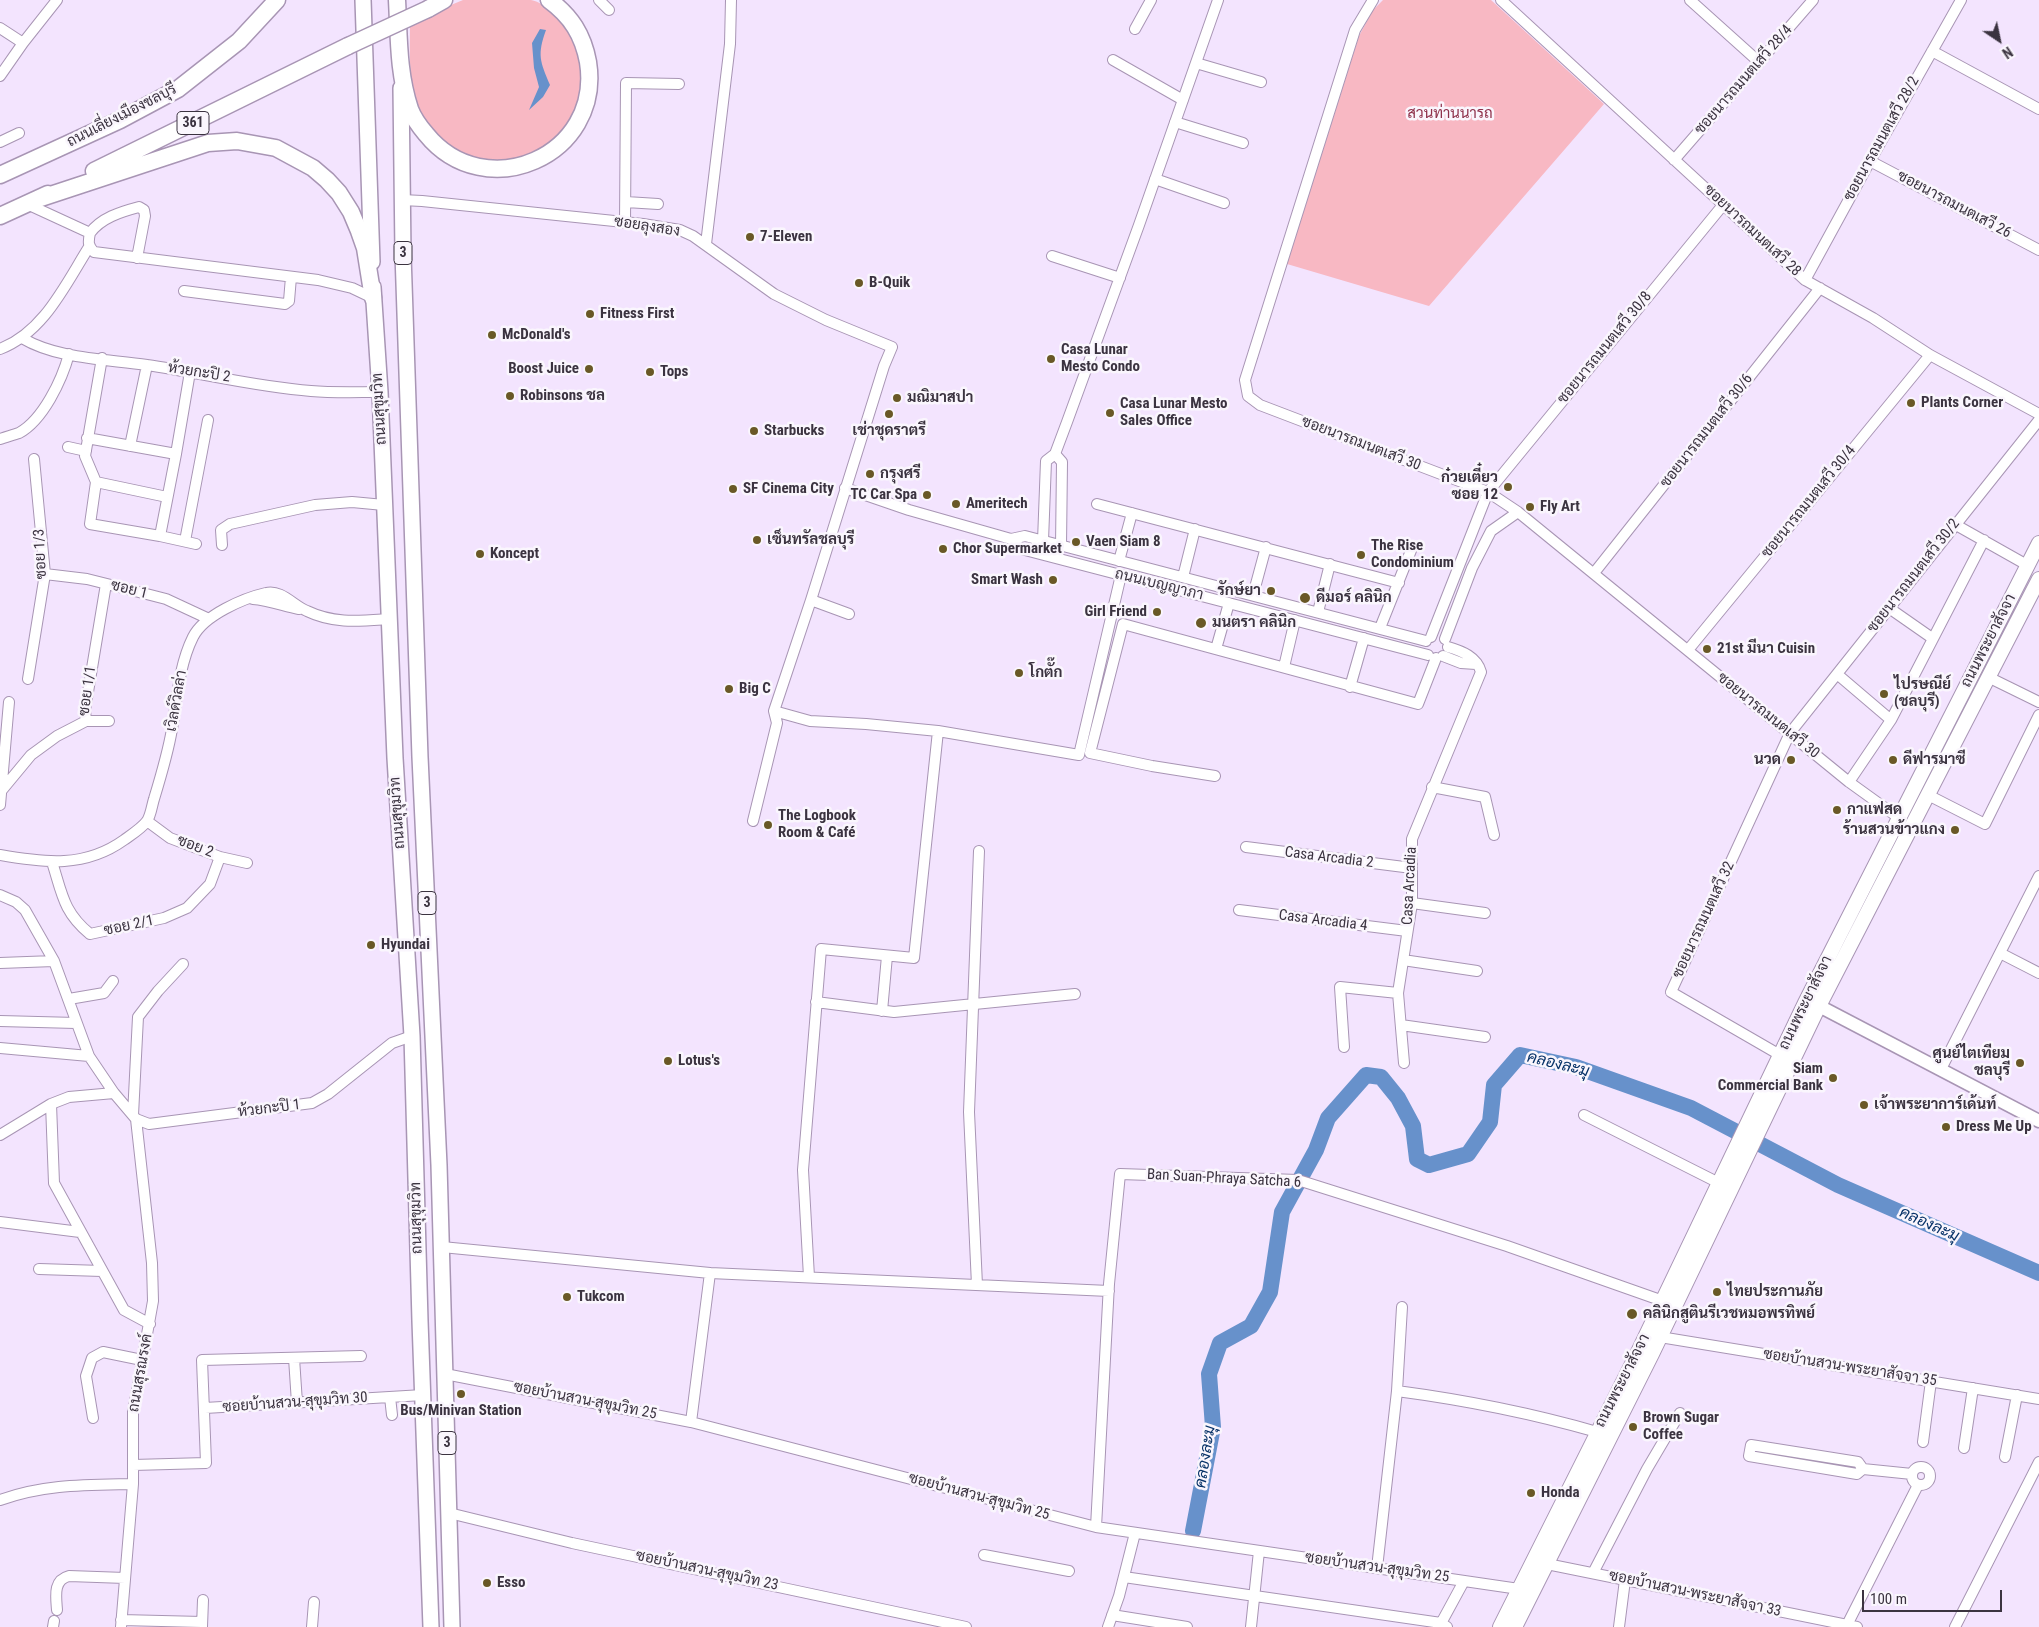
<!DOCTYPE html>
<html>
<head>
<meta charset="utf-8">
<style>
  body { margin:0 }
  #map { position:relative; width:2039px; height:1627px; overflow:hidden; background:#f3e4fe; font-family:"Roboto Condensed",sans-serif }
  canvas { display:block }
  .north { position:absolute; left:1974px; top:15px; width:50px; height:50px; -webkit-text-stroke:4px #faf6fd; paint-order:stroke; rotate:146deg; font-size:14px; font-weight:700; line-height:20px; text-align:center; color:#3b3340 }
  .north::after { content:''; display:block; margin:auto; width:18px; height:22px; background:#3b3340; clip-path:polygon(50% 0,100% 100%,50% 72%,0 100%) }
  .scale { position:absolute; left:1862px; top:1590px; width:140px; height:22px; box-sizing:border-box; border:2px solid #3b3340; border-top:0; padding-left:6px; font-size:15px; line-height:18px; white-space:nowrap; color:#3b3340; -webkit-text-stroke:4px #faf6fd; paint-order:stroke }
</style>
</head>
<body>
<div id="map">
<canvas width="2039" height="1627"></canvas>
<div class="north">N</div>
<div class="scale">100 m</div>
</div>
<script>
const ctx = document.querySelector('canvas').getContext('2d');
ctx.lineJoin = 'round';
function fill(path, color) { ctx.fillStyle = color; ctx.fill(path, 'evenodd'); }
function strokePath(path, color, width, dash) { ctx.strokeStyle = color; ctx.lineWidth = width; ctx.lineCap = dash ? 'butt' : 'round'; ctx.setLineDash(dash || []); ctx.stroke(path); }
function drawText(font, color, halo, rows, align = 'center') {
  ctx.font = font + ' "Roboto Condensed",Sarabun,sans-serif'; ctx.lineWidth = 5; ctx.setLineDash([]); ctx.textBaseline = 'middle'; ctx.strokeStyle = halo; ctx.fillStyle = color; for (const [text, x, y, turn = 0] of rows) {
    ctx.save(); ctx.translate(x, y); ctx.rotate((+turn || 0) * Math.PI / 180); ctx.textAlign = isNaN(turn) ? turn : align; if (halo) ctx.strokeText(text, 0, 0); ctx.fillText(text, 0, 0); ctx.restore();
  }
}
fill(new Path2D(`
  M463 0C479 0 496 0 512 0 518 0 525 0 531 0 547 3 562 22 570 35 578 47 581 64 581 78 580 175 444 190 416 101 408 77 410 48 410 22Z
  M1383 0H1491L1604 104 1429 306 1287 264 1359 36 1373 10Z`), '#f8b8c3');
fill(new Path2D(`
  M540 29 546 30C537 55 540 61 550 85L543 97 529 110 539 87 534 68 532 43Z`), '#6791cb');
strokePath(new Path2D(`
  M1193 1531 1213 1427 1209 1374 1220 1343 1251 1326 1270 1292 1282 1212 1316 1150 1328 1118 1366 1075 1381 1077 1398 1098 1413 1126 1417 1159 1429 1165 1468 1154 1490 1122 1494 1085 1520 1055 1576 1067 1691 1108 1838 1185 2039 1273`), '#6791cb', 16);
const minor = new Path2D(`
  M599 0 609 10
  M1373 0 1355 30 1245 380 1248 396 1260 405 1488 492 1518 512 1849 782 1899 818
  M1501 0 1805 280 1873 318 1930 355 2039 414
  M1690 0 1759 62
  M0 28 23 43 0 76
  M1135 29 1151 0
  M23 43 57 0
  M1932 51 2039 109
  M1113 60 1183 100
  M1196 63 1261 82
  M1175 122 1243 143
  M0 142 19 133
  M1674 160 1813 0
  M1870 161 2039 250
  M1155 179 1224 203
  M402 200 422 201 643 224 680 230 693 236 774 294 826 320 892 347 884 366 811 600 774 711 777 723 753 821
  M626 202 658 204
  M27 204 90 233C88 242 88 246 94 252L318 280 352 288 373 298
  M625 223 626 83 679 84
  M90 233C101 218 120 212 139 207L144 210 145 216 137 258
  M706 244 730 44 731 0
  M1052 256 1120 278
  M1805 280 1870 161 1961 0
  M184 291 285 304 289 301 291 277
  M22 338C57 359 106 359 147 365 201 373 256 387 311 391 334 393 357 392 380 392
  M0 349C44 332 65 285 89 247
  M102 358 85 456 96 482 90 524 160 536 176 454 190 372
  M87 438 176 454
  M0 439C6 437 13 435 19 433 43 420 62 380 69 354
  M130 446 147 365
  M68 447 86 451
  M1055 454 1062 462 1061 546
  M96 482 167 497
  M845 488 909 510 1011 539 1025 536 1426 641
  M1097 504 1399 583
  M1956 525 2027 565
  M160 536 196 544
  M1011 539 1021 549 1428 655
  M185 541 208 420
  M1043 541 1046 461 1055 454 1067 422 1139 225 1218 0
  M222 545 221 530 230 524 315 505 352 502 384 505
  M1119 561 1132 513
  M1594 573 1820 288
  M45 574 87 579 127 589 166 599 209 619
  M1183 577 1195 529
  M1253 595 1266 547
  M253 599C268 600 284 606 299 609
  M811 600 849 614
  M1889 608 1932 638
  M1318 612 1330 564
  M1380 628 1412 548
  M1431 637 1488 492 1723 205
  M1445 639 1472 568 1491 531 1518 512
  M1216 649 1229 603
  M1688 650 1930 355
  M1443 656 1461 663 1476 664
  M1284 667 1295 620
  M1837 674 1891 720
  M1988 677 2039 702
  M28 679 45 574 34 459
  M1350 687 1364 638
  M774 711 810 721 866 724 938 731 1079 755 1121 575
  M86 721H109
  M1215 776 1152 766 1090 753 1123 624 1418 704 1436 658
  M1849 782 1891 720 1984 540
  M1432 787 1485 797 1494 835
  M2 790 31 755 57 736 86 721 85 710 106 584
  M1928 795 1985 824 2039 715
  M0 805 9 702
  M147 821 170 838 220 857 247 863
  M1246 847 1412 868
  M0 855C45 863 85 868 124 840 131 835 142 828 147 821 151 815 152 805 154 799 161 776 168 753 172 729 177 699 179 665 193 637 204 615 244 598 266 593 281 589 294 606 307 611 334 624 359 621 389 619
  M52 862C62 893 63 912 90 934L164 918 187 908 210 884 220 857
  M0 895 16 902 25 910 54 961 89 1056 114 1093 136 1119 152 1263 153 1301 133 1412V1484L121 1627
  M1412 903 1485 913
  M1239 910 1407 931
  M2000 953 2039 973
  M1403 960 1477 971
  M0 963 54 961
  M69 999 104 993 113 981
  M816 1002 894 1012 1075 994
  M882 1011 887 956
  M0 1021 76 1023
  M1401 1025 1485 1037
  M1344 1047 1340 987 1398 993
  M0 1048 89 1056
  M1780 1055 1671 992 1790 733 2039 420
  M1404 1063 1398 993 1412 903V839L1481 672C1477 657 1462 651 1448 647
  M1941 1069 2039 876
  M51 1104 54 1183 124 1310 150 1324
  M133 1115 138 1017 158 991 183 964
  M1584 1115 1719 1183
  M136 1119 149 1124 312 1103 328 1094 392 1043 412 1036
  M0 1135 51 1104 69 1097 114 1093
  M0 1222 80 1232
  M442 1247 710 1273 1109 1291
  M39 1269 102 1271
  M809 1277 803 1170 821 949 914 958 938 731
  M977 1285 969 1112 979 851
  M1660 1337 2039 1399
  M294 1358 297 1403
  M445 1374 691 1422 1096 1527 1519 1589
  M1397 1391C1465 1400 1531 1413 1597 1432
  M390 1397 392 1415
  M205 1408 423 1395
  M93 1418 86 1376 92 1358 103 1352 142 1360
  M691 1422 710 1273
  M1923 1442 1931 1381
  M1964 1448 1973 1388
  M2005 1457 2017 1395
  M133 1465 206 1463 202 1360 361 1356
  M1912 1476a9 9 0 1 1 18 0a9 9 0 1 1-18 0Z
  M1863 1469 1857 1474 1749 1456 1751 1445 1858 1462 1863 1469 1912 1474
  M0 1500C45 1484 85 1485 133 1484
  M449 1513 572 1543 966 1627
  M1096 1527 1109 1284 1120 1174 1298 1180 1507 1246 1663 1301
  M984 1555 1069 1571
  M1542 1563 1857 1627
  M1377 1568 1397 1391 1402 1307
  M1593 1573 1647 1469 1680 1413
  M1124 1577 1441 1623 1447 1627
  M57 1610C56 1596 53 1580 69 1576L125 1578
  M1112 1615 1187 1627
  M121 1620 202 1622
  M1847 1625 1918 1485
  M53 1627 54 1621
  M202 1627 203 1600
  M312 1627 314 1602
  M1108 1627 1119 1596 1135 1533
  M1251 1627 1259 1551
  M1439 1627 1464 1581
  M1619 1627 1625 1580
  M1955 1627 2039 1462`);
const tertiary = new Path2D(`
  M1819 1006 2039 1121`);
const secondary = new Path2D(`
  M1500 1627 1639 1350 1805 1003 2039 543
  M1515 1627 1652 1354 1819 1006 2039 579`);
const primary = new Path2D(`
  M363 0 372 262
  M401 88 403 254 420 757 439 1165 452 1627
  M373 287 380 392 395 758 412 1036 420 1321 431 1627`);
const trunk = new Path2D(`
  M397 0C399 37 398 73 410 109 413 117 420 127 426 134 485 207 603 156 588 62 583 35 571 16 549 0
  M428 9 444 0
  M94 171 348 46
  M0 175 120 120 178 89 239 41 277 0
  M38 199 208 143 237 141 276 148 313 168 327 180 339 193 351 212 359 231 365 248 373 298
  M0 216 48 194`);
strokePath(minor, '#a895b4', 12);
strokePath(tertiary, '#a895b4', 15);
strokePath(secondary, '#a895b4', 16);
strokePath(primary, '#a895b4', 18);
strokePath(trunk, '#a895b4', 19);
strokePath(minor, '#fff', 10);
strokePath(tertiary, '#fff', 12);
strokePath(secondary, '#fff', 14);
strokePath(primary, '#fff', 15);
strokePath(trunk, '#fff', 16);
const trunkBridge = new Path2D(`
  M348 46 428 9`);
strokePath(trunkBridge, '#a895b4', 19, []);
strokePath(trunkBridge, '#fff', 16);
for (const [x, y, r, color] of [
  [750,237,5,"#695826"],
  [859,283,5,"#695826"],
  [590,314,5,"#695826"],
  [492,335,5,"#695826"],
  [1051,359,5,"#695826"],
  [589,369,5,"#695826"],
  [650,372,5,"#695826"],
  [510,396,5,"#695826"],
  [897,398,5,"#695826"],
  [1911,403,5,"#695826"],
  [1110,413,5,"#695826"],
  [889,414,5,"#695826"],
  [754,431,5,"#695826"],
  [870,474,5,"#695826"],
  [1508,487,5,"#695826"],
  [733,489,5,"#695826"],
  [927,495,5,"#695826"],
  [956,504,5,"#695826"],
  [1530,507,5,"#695826"],
  [757,540,5,"#695826"],
  [1076,542,5,"#695826"],
  [943,549,5,"#695826"],
  [480,554,5,"#695826"],
  [1361,555,5,"#695826"],
  [1053,580,5,"#695826"],
  [1271,591,5,"#695826"],
  [1305,598,6,"#695826"],
  [1157,612,5,"#695826"],
  [1201,623,6,"#695826"],
  [1707,649,5,"#695826"],
  [1019,673,5,"#695826"],
  [729,689,5,"#695826"],
  [1884,694,5,"#695826"],
  [1791,760,5,"#695826"],
  [1893,760,5,"#695826"],
  [1837,810,5,"#695826"],
  [768,825,5,"#695826"],
  [1955,830,5,"#695826"],
  [371,945,5,"#695826"],
  [668,1061,5,"#695826"],
  [2020,1063,5,"#695826"],
  [1833,1078,5,"#695826"],
  [1864,1105,5,"#695826"],
  [1946,1127,5,"#695826"],
  [1717,1292,5,"#695826"],
  [567,1297,5,"#695826"],
  [1632,1314,6,"#695826"],
  [461,1394,5,"#695826"],
  [1633,1427,5,"#695826"],
  [1531,1493,5,"#695826"],
  [487,1583,5,"#695826"]
]) { const dot = new Path2D(); dot.arc(x, y, r, 0, 2 * Math.PI); ctx.fillStyle = color; ctx.fill(dot); strokePath(dot, '#faf6fd', 2); }
for (const [x, y, w] of [
  [193,123,32],
  [403,253,18],
  [427,903,18],
  [447,1443,18]
]) { const box = new Path2D(); box.roundRect(x - w / 2, y - 11.5, w, 23, 4); ctx.fillStyle = '#faf6fd'; ctx.fill(box); strokePath(box, '#3b3340', 1); }
drawText('bold 14px', '#3b3340', null, [
  ["361",193,123],
  ["3",403,253],
  ["3",427,903],
  ["3",447,1443]
]);
drawText('15px', '#3b3340', '#faf6fd', [
  ["ซอยนารถมนตเสวี 28/4",1744,80,-49],
  ["ถนนเลี่ยงเมืองชลบุรี",122,116,-27],
  ["ซอยนารถมนตเสวี 28/2",1882,139,-61],
  ["ซอยนารถมนตเสวี 26",1954,205,28],
  ["ซอยลุงสอง",647,227,9],
  ["ซอยนารถมนตเสวี 28",1752,231,43],
  ["ซอยนารถมนตเสวี 30/8",1605,348,-51],
  ["ห้วยกะปิ 2",199,373,9],
  ["ถนนสุขุมวิท",380,409,-93],
  ["ซอยนารถมนตเสวี 30/6",1707,431,-52],
  ["ซอยนารถมนตเสวี 30",1361,444,21],
  ["ซอยนารถมนตเสวี 30/4",1809,502,-51],
  ["ซอย 1/3",41,554,-93],
  ["ซอยนารถมนตเสวี 30/2",1914,576,-52],
  ["ถนนเบญญาภา",1159,585,14],
  ["ซอย 1",129,590,14],
  ["ถนนพระยาสัจจา",1989,641,-63],
  ["ซอย 1/1",88,691,-82],
  ["เวิลด์วิลล่า",177,701,-80],
  ["ซอยนารถมนตเสวี 30",1768,716,39],
  ["ถนนสุขุมวิท",398,813,-94],
  ["ซอย 2",195,847,21],
  ["Casa Arcadia 2",1329,858,7],
  ["Casa Arcadia",1410,886,-87],
  ["ซอยนารถมนตเสวี 32",1704,920,-65],
  ["Casa Arcadia 4",1323,921,7],
  ["ซอย 2/1",129,926,-12],
  ["ถนนพระยาสัจจา",1806,1003,-64],
  ["ห้วยกะปิ 1",269,1109,-7],
  ["Ban Suan-Phraya Satcha 6",1224,1179,3],
  ["ถนนสุขุมวิท",417,1218,-91],
  ["ซอยบ้านสวน-พระยาสัจจา 35",1850,1368,9],
  ["ถนนสุรณรงค์",141,1373,-80],
  ["ถนนพระยาสัจจา",1623,1381,-63],
  ["ซอยบ้านสวน-สุขุมวิท 25",585,1401,11],
  ["ซอยบ้านสวน-สุขุมวิท 30",295,1403,-4],
  ["ซอยบ้านสวน-สุขุมวิท 25",979,1497,15],
  ["ซอยบ้านสวน-สุขุมวิท 25",1377,1568,8],
  ["ซอยบ้านสวน-สุขุมวิท 23",707,1571,12],
  ["ซอยบ้านสวน-พระยาสัจจา 33",1695,1594,12]
]);
drawText('15px', '#8e304a', '#faf6fd', [
  ["สวนท่านนารถ",1450,114]
]);
drawText('bold 15px', '#3b3340', '#faf6fd', [
  ["7-Eleven",760,237],
  ["B-Quik",869,283],
  ["Fitness First",600,314],
  ["McDonald's",502,335],
  ["Casa Lunar",1061,350],
  ["Mesto Condo",1061,367],
  ["Boost Juice",579,369,"right"],
  ["Tops",660,372],
  ["Robinsons ชล",520,396],
  ["มณิมาสปา",907,398],
  ["Plants Corner",1921,403],
  ["Casa Lunar Mesto",1120,404],
  ["Sales Office",1120,421],
  ["Starbucks",764,431],
  ["เช่าชุดราตรี",889,431,"center"],
  ["กรุงศรี",880,474],
  ["ก๋วยเตี๋ยว",1498,478,"right"],
  ["ซอย 12",1498,495,"right"],
  ["SF Cinema City",743,489],
  ["TC Car Spa",917,495,"right"],
  ["Ameritech",966,504],
  ["Fly Art",1540,507],
  ["เซ็นทรัลชลบุรี",767,540],
  ["Vaen Siam 8",1086,542],
  ["The Rise",1371,546],
  ["Condominium",1371,563],
  ["Chor Supermarket",953,549],
  ["Koncept",490,554],
  ["Smart Wash",1043,580,"right"],
  ["รักษ์ยา",1261,591,"right"],
  ["ดีมอร์ คลินิก",1316,598],
  ["Girl Friend",1147,612,"right"],
  ["มนตรา คลินิก",1212,623],
  ["21st มีนา Cuisin",1717,649],
  ["โกตั๊ก",1029,673],
  ["ไปรษณีย์",1894,685],
  ["(ชลบุรี)",1894,702],
  ["Big C",739,689],
  ["นวด",1781,760,"right"],
  ["ดีฟารมาซี",1903,760],
  ["กาแฟสด",1847,810],
  ["The Logbook",778,816],
  ["Room & Café",778,833],
  ["ร้านสวนข้าวแกง",1945,830,"right"],
  ["Hyundai",381,945],
  ["ศูนย์ไตเทียม",2010,1054,"right"],
  ["ชลบุรี",2010,1071,"right"],
  ["Lotus's",678,1061],
  ["Siam",1823,1069,"right"],
  ["Commercial Bank",1823,1086,"right"],
  ["เจ้าพระยาการ์เด้นท์",1874,1105],
  ["Dress Me Up",1956,1127],
  ["ไทยประกานภัย",1727,1292],
  ["Tukcom",577,1297],
  ["คลินิกสูตินรีเวชหมอพรทิพย์",1643,1314],
  ["Bus/Minivan Station",461,1411,"center"],
  ["Brown Sugar",1643,1418],
  ["Coffee",1643,1435],
  ["Honda",1541,1493],
  ["Esso",497,1583]
], 'left');
drawText('italic 16px', '#083368', '#faf6fd', [
  ["คลองละมุ",1558,1065,14],
  ["คลองละมุ",1929,1225,24],
  ["คลองละมุ",1206,1457,-81]
]);
</script>
</body>
</html>
